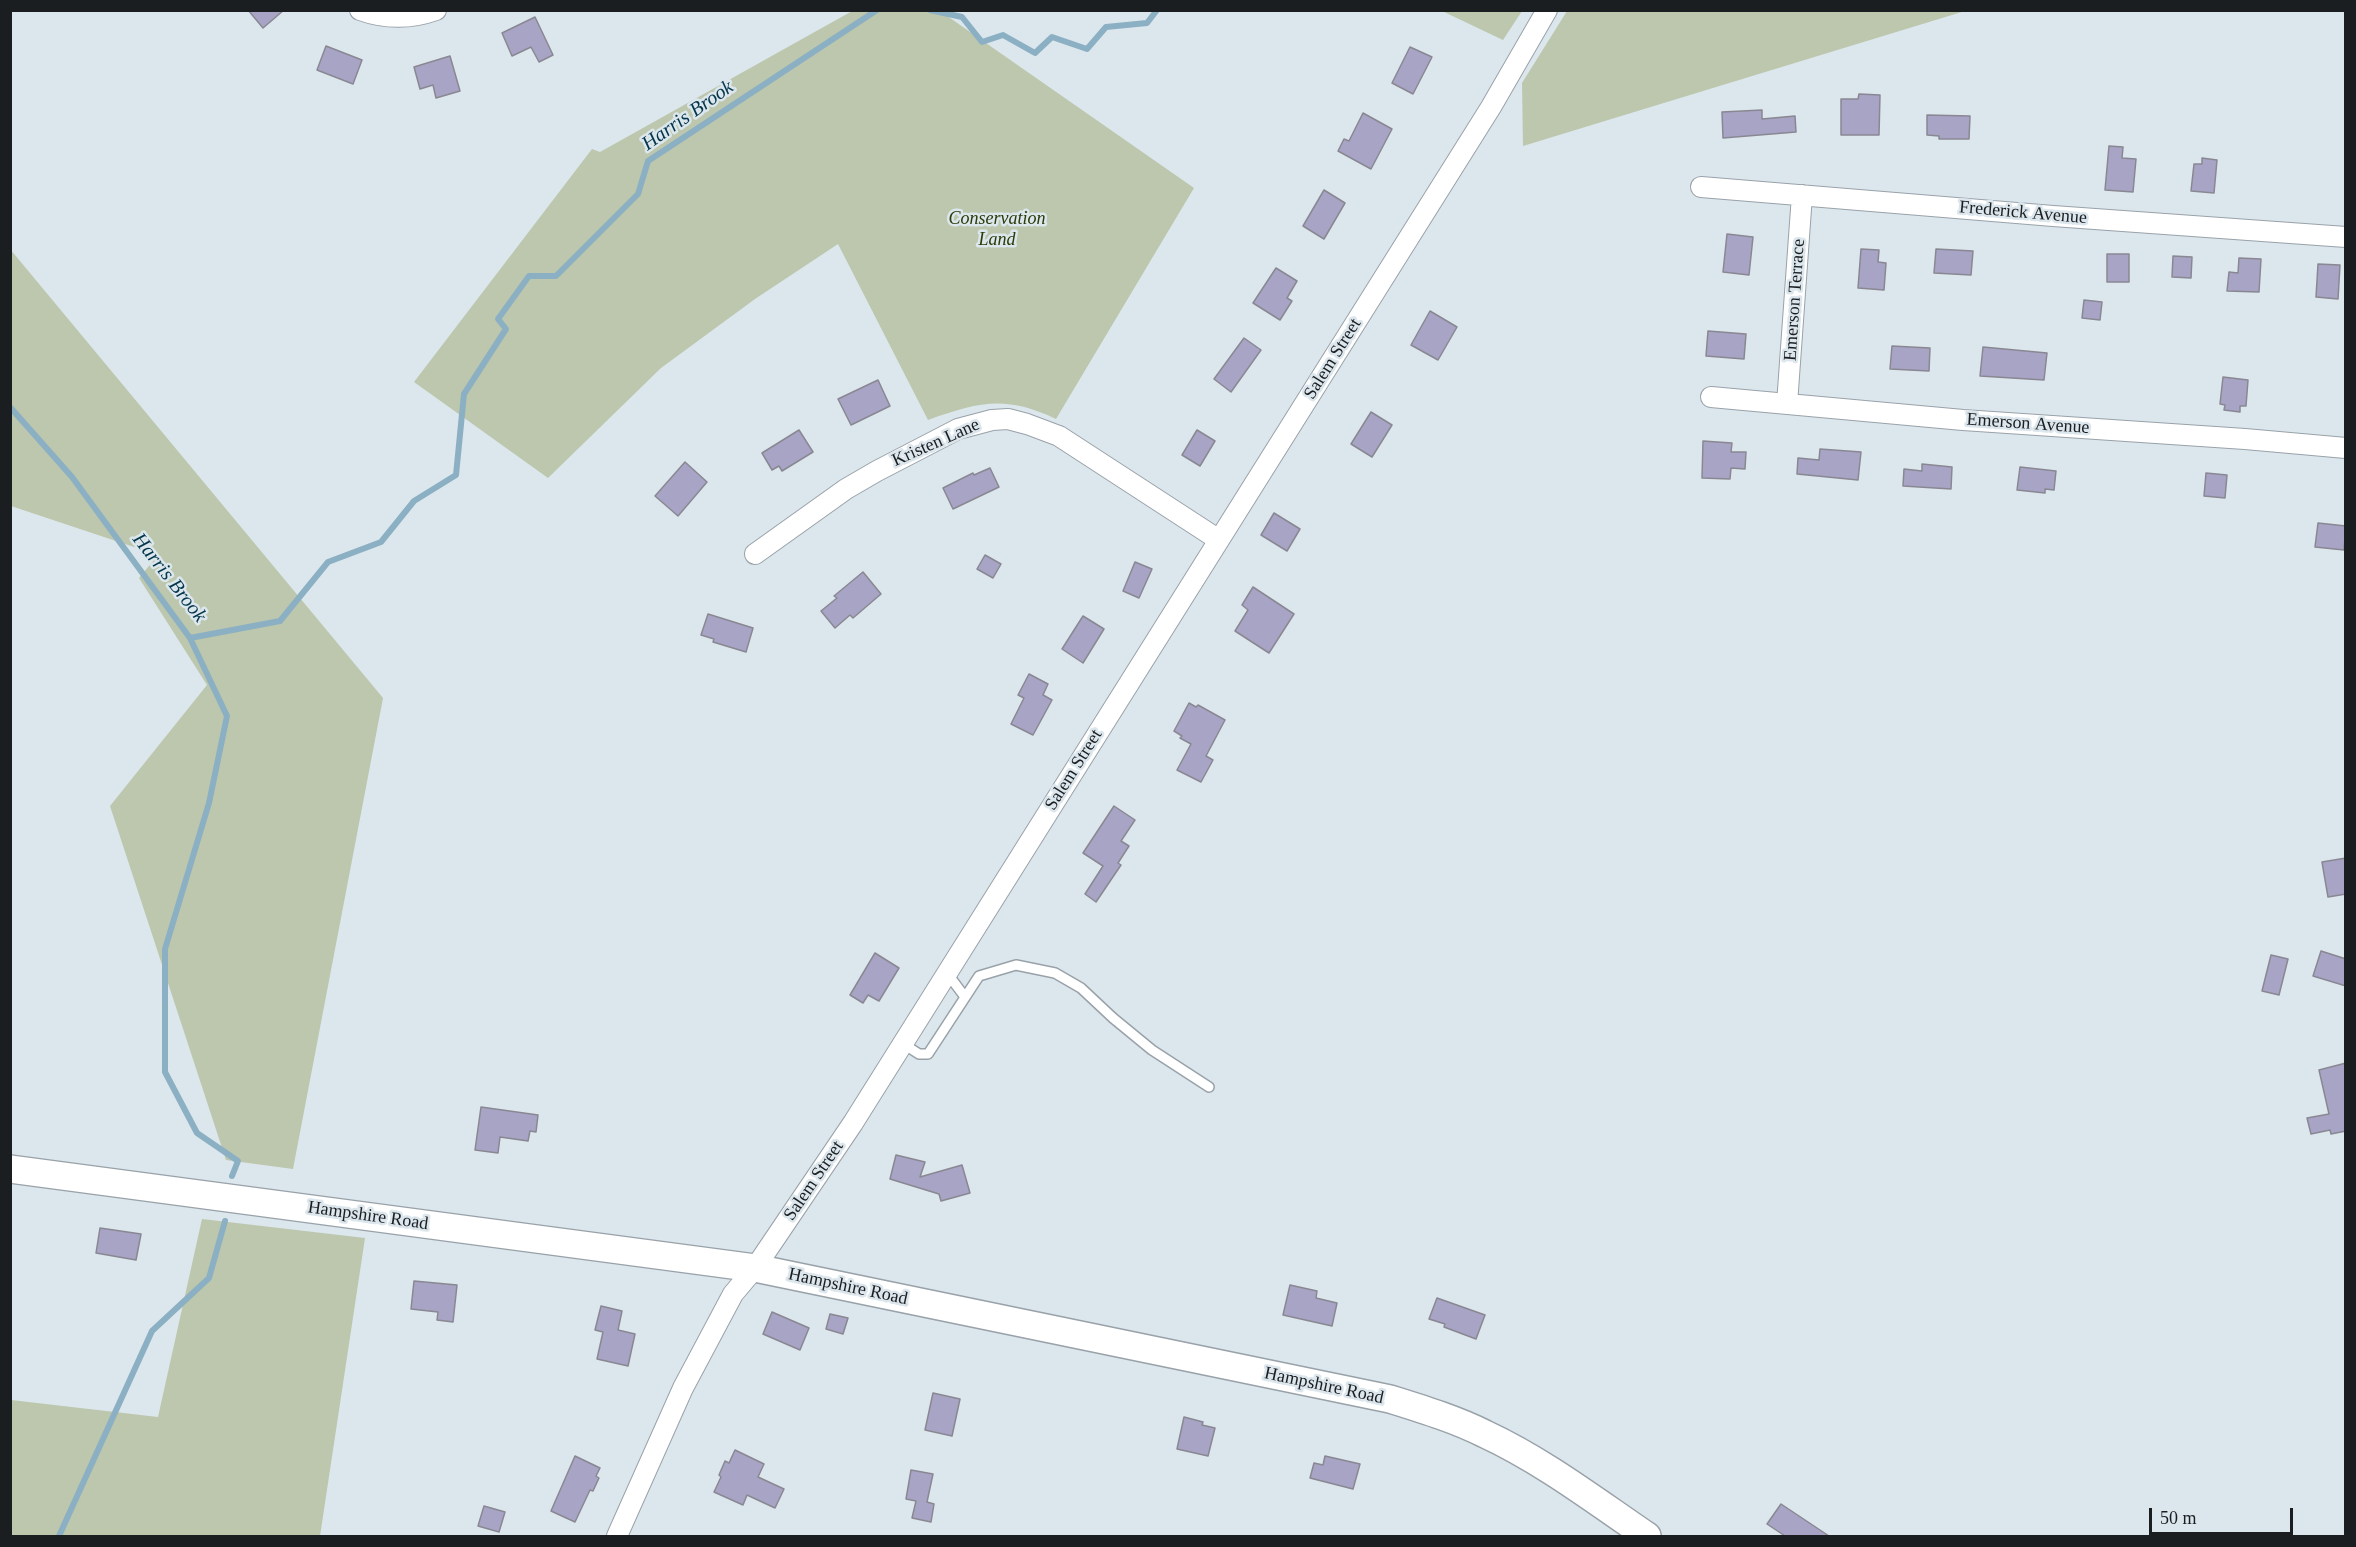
<!DOCTYPE html>
<html>
<head>
<meta charset="utf-8">
<style>
  body { margin:0 }
  #map { position:relative; width:2356px; height:1547px; overflow:hidden; background:#dce6ed; font-family:Georgia,serif }
  canvas { display:block }
  .frame { position:absolute; inset:0; border:12px solid #1b1e21; pointer-events:none }
  .scale { position:absolute; left:2149px; top:1508px; width:144px; height:27px; box-sizing:border-box; border:3px solid #1b1e21; border-top:0; padding-left:8px; font-size:18px; line-height:21px; white-space:nowrap; color:#1b1e21; -webkit-text-stroke:4px #dce6ed; paint-order:stroke }
</style>
</head>
<body>
<div id="map">
<canvas width="2356" height="1547"></canvas>
<div class="frame"></div>
<div class="scale">50 m</div>
</div>
<script>
const ctx = document.querySelector('canvas').getContext('2d');
ctx.lineJoin = 'round';
function fill(path, color) { ctx.fillStyle = color; ctx.fill(path, 'evenodd'); }
function strokePath(path, color, width, dash) { ctx.strokeStyle = color; ctx.lineWidth = width; ctx.lineCap = dash ? 'butt' : 'round'; ctx.setLineDash(dash || []); ctx.stroke(path); }
function drawText(font, color, halo, rows, align = 'center') {
  ctx.font = font + ' Georgia,serif'; ctx.lineWidth = 5; ctx.setLineDash([]); ctx.textBaseline = 'middle'; ctx.strokeStyle = halo; ctx.fillStyle = color; for (const [text, x, y, turn = 0] of rows) {
    ctx.save(); ctx.translate(x, y); ctx.rotate((+turn || 0) * Math.PI / 180); ctx.textAlign = isNaN(turn) ? turn : align; if (halo) ctx.strokeText(text, 0, 0); ctx.fillText(text, 0, 0); ctx.restore();
  }
}
fill(new Path2D(`
  M854 10 940 11 1194 188 1056 419C1005 395 979 402 928 420L838 244 755 299 661 368 548 478 414 382 592 149 600 152Z
  M1442 11H1522L1503 40Z
  M1567 11V10L1965 11 1523 146 1522 83Z
  M10 249 383 698 293 1169 226 1160 110 806 207 685 139 578 158 555 11 506Z
  M202 1219 365 1238 320 1536H11V1400L158 1417Z`), '#bcc7ad');
strokePath(new Path2D(`
  M930 10 962 17 982 42 1003 35 1035 53 1052 37 1087 49 1106 27 1147 23 1157 10
  M10 407 72 477 190 638 280 621 328 562 381 542 414 501 456 475 464 394 506 329 498 319 529 276H556L638 194 648 161 877 10
  M190 638 227 716 209 803 165 949V1072L197 1133 238 1161 232 1176
  M59 1536 152 1331 209 1278 225 1221`), '#8cb0c3', 6);
const building = new Path2D(`
  M248 10H284L263 28Z
  M535 17 553 55 539 62 531 47 512 56 502 33Z
  M326 46 362 60 353 84 317 70Z
  M1410 47 1432 57 1413 94 1392 83Z
  M450 56 460 91 436 98 433 85 420 89 414 67Z
  M1859 94 1880 95 1879 135H1841V99H1858Z
  M1762 110V119L1795 116 1796 132 1723 138 1722 112Z
  M1363 113 1392 129 1371 169 1338 151 1344 139 1349 141Z
  M1927 115 1970 116 1969 139H1939V136L1927 135Z
  M2109 146 2123 147 2122 158 2136 159 2133 192 2105 190Z
  M2202 158 2217 160 2214 193 2191 191 2194 164H2202Z
  M1324 190 1345 203 1324 239 1303 226Z
  M1727 234 1753 237 1749 275 1723 272Z
  M1861 249 1879 250 1878 262 1886 263 1884 290 1858 288Z
  M1936 249 1973 251 1971 275 1934 273Z
  M2107 254H2129V282H2107Z
  M2173 256 2192 257 2191 278 2172 277Z
  M2239 258 2261 259 2259 292 2227 291 2229 272 2238 273Z
  M2318 264 2340 265 2338 299 2316 297Z
  M1276 268 1297 281 1287 298 1292 301 1280 320 1253 303Z
  M2084 300 2102 302 2100 320 2082 318Z
  M1430 311 1457 327 1438 360 1411 345Z
  M1708 331 1746 334 1744 359 1706 356Z
  M1244 338 1261 350 1231 392 1214 379Z
  M1892 346 1930 348 1929 371 1890 369Z
  M1983 347 2047 353 2044 380 1980 376Z
  M2223 377 2248 380 2246 406H2240V412L2224 410 2225 405 2220 404Z
  M878 380 890 406 851 425 838 399Z
  M1371 412 1392 425 1372 457 1351 444Z
  M799 430 813 452 782 471 779 466 772 470 762 453Z
  M1197 430 1215 441 1200 466 1182 455Z
  M1703 441 1732 443 1731 452H1746L1745 469 1731 468 1730 479 1702 478Z
  M1820 449 1861 452 1858 480 1797 474 1798 458 1819 460Z
  M685 462 707 482 678 516 655 496Z
  M1922 464 1952 467 1951 489 1903 486 1904 469 1922 471Z
  M2020 467 2056 471 2054 490 2045 489V493L2017 490Z
  M990 468 999 487 953 509 943 488 973 473 974 475Z
  M2206 473 2227 475 2225 498 2204 496Z
  M1274 513 1300 529 1287 551 1261 535Z
  M2318 523 2346 526 2344 550 2315 547Z
  M985 555 1001 564 993 578 977 569Z
  M1135 562 1152 569 1139 598 1123 591Z
  M863 572 881 594 853 618 850 615 835 628 821 611 837 598 834 596Z
  M1253 587 1294 614 1269 653 1235 631 1248 610 1242 605Z
  M708 614 753 628 746 652 713 642 714 639 701 635Z
  M1083 616 1104 629 1083 663 1062 649Z
  M1029 674 1048 684 1043 695 1052 700 1033 735 1011 724 1024 698 1018 695Z
  M1189 703 1196 707 1198 705 1225 720 1206 756 1213 760 1201 782 1177 770 1191 744 1180 738 1182 736 1174 731Z
  M1114 806 1135 820 1121 841 1129 846 1118 863 1121 865 1096 902 1085 894 1103 866 1083 853Z
  M2346 858V894L2328 897 2322 862Z
  M2321 951 2346 959V986L2313 976Z
  M875 953 899 968 879 1001 868 995 863 1003 850 995Z
  M2271 955 2288 959 2279 995 2262 991Z
  M2346 1063V1131L2331 1134 2330 1130 2311 1134 2307 1118 2329 1114 2319 1070Z
  M481 1107 538 1115 536 1132 530 1131 528 1141 500 1137 498 1153 475 1150Z
  M896 1155 925 1162 920 1177 962 1165 970 1193 941 1201 939 1194 890 1179Z
  M100 1228 141 1234 136 1260 96 1253Z
  M414 1281 457 1285 453 1322 437 1320 438 1312 411 1309Z
  M1290 1285 1317 1291 1316 1298 1337 1303 1332 1326 1283 1315Z
  M1437 1298 1485 1315 1476 1339 1444 1327 1445 1324 1429 1319Z
  M601 1306 622 1311 618 1330 635 1334 628 1366 597 1359 603 1332 595 1330Z
  M772 1312 809 1328 800 1350 763 1334Z
  M830 1314 848 1318 843 1334 826 1329Z
  M933 1393 960 1399 952 1436 925 1430Z
  M1184 1417 1203 1422 1202 1425 1215 1428 1208 1456 1177 1449Z
  M735 1450 764 1464 758 1477 784 1489 775 1508 747 1495 743 1505 714 1492 721 1477 719 1475 725 1461 729 1463Z
  M575 1456 600 1468 596 1476 599 1478 593 1491 590 1490 575 1522 551 1511Z
  M1325 1456 1360 1464 1353 1489 1310 1478 1314 1463 1323 1465Z
  M911 1470 933 1474 927 1502 934 1504 931 1522 912 1518 916 1501 906 1499Z
  M1781 1504 1829 1536H1785L1767 1524Z
  M484 1506 505 1512 499 1532 478 1526Z`);
fill(building, '#a7a4c5');
strokePath(building, '#898892', 1.5);
const lane = new Path2D(`
  M947 973 965 997
  M902 1043 919 1054H928L979 976 1016 965 1055 973 1081 988 1113 1018 1152 1050 1209 1087`);
const street = new Path2D(`
  M360 10C385 19 411 19 436 10
  M1701 187 2053 216 2346 237
  M1711 397 1963 420 2245 439 2346 448
  M1787 404 1802 195
  M755 554 846 489 877 471 958 429 992 420 1008 419 1027 424 1059 436 1219 540
  M617 1536 683 1388 733 1294 755 1268 853 1123 1491 107 1547 10`);
const secondary = new Path2D(`
  M10 1169 755 1268 1390 1399C1422 1409 1455 1419 1485 1434 1543 1461 1594 1500 1647 1536`);
strokePath(lane, '#99a2a9', 12);
strokePath(street, '#99a2a9', 22);
strokePath(secondary, '#99a2a9', 30);
strokePath(lane, '#fff', 9);
strokePath(street, '#fff', 20);
strokePath(secondary, '#fff', 27);
drawText('18px', '#1b1e21', '#dce6ed', [
  ["Frederick Avenue",2023,213,5],
  ["Emerson Terrace",1795,300,-86],
  ["Salem Street",1333,359,-58],
  ["Emerson Avenue",2028,424,4],
  ["Kristen Lane",936,443,-24],
  ["Salem Street",1074,770,-58],
  ["Salem Street",814,1181,-56],
  ["Hampshire Road",368,1216,8],
  ["Hampshire Road",848,1287,12],
  ["Hampshire Road",1324,1386,12]
]);
drawText('italic 18px', '#2a3b06', '#dce6ed', [
  ["Conservation",997,219],
  ["Land",997,240]
]);
drawText('italic 20px', '#03364b', '#dce6ed', [
  ["Harris Brook",688,116,-35],
  ["Harris Brook",169,578,52]
]);
</script>
</body>
</html>
